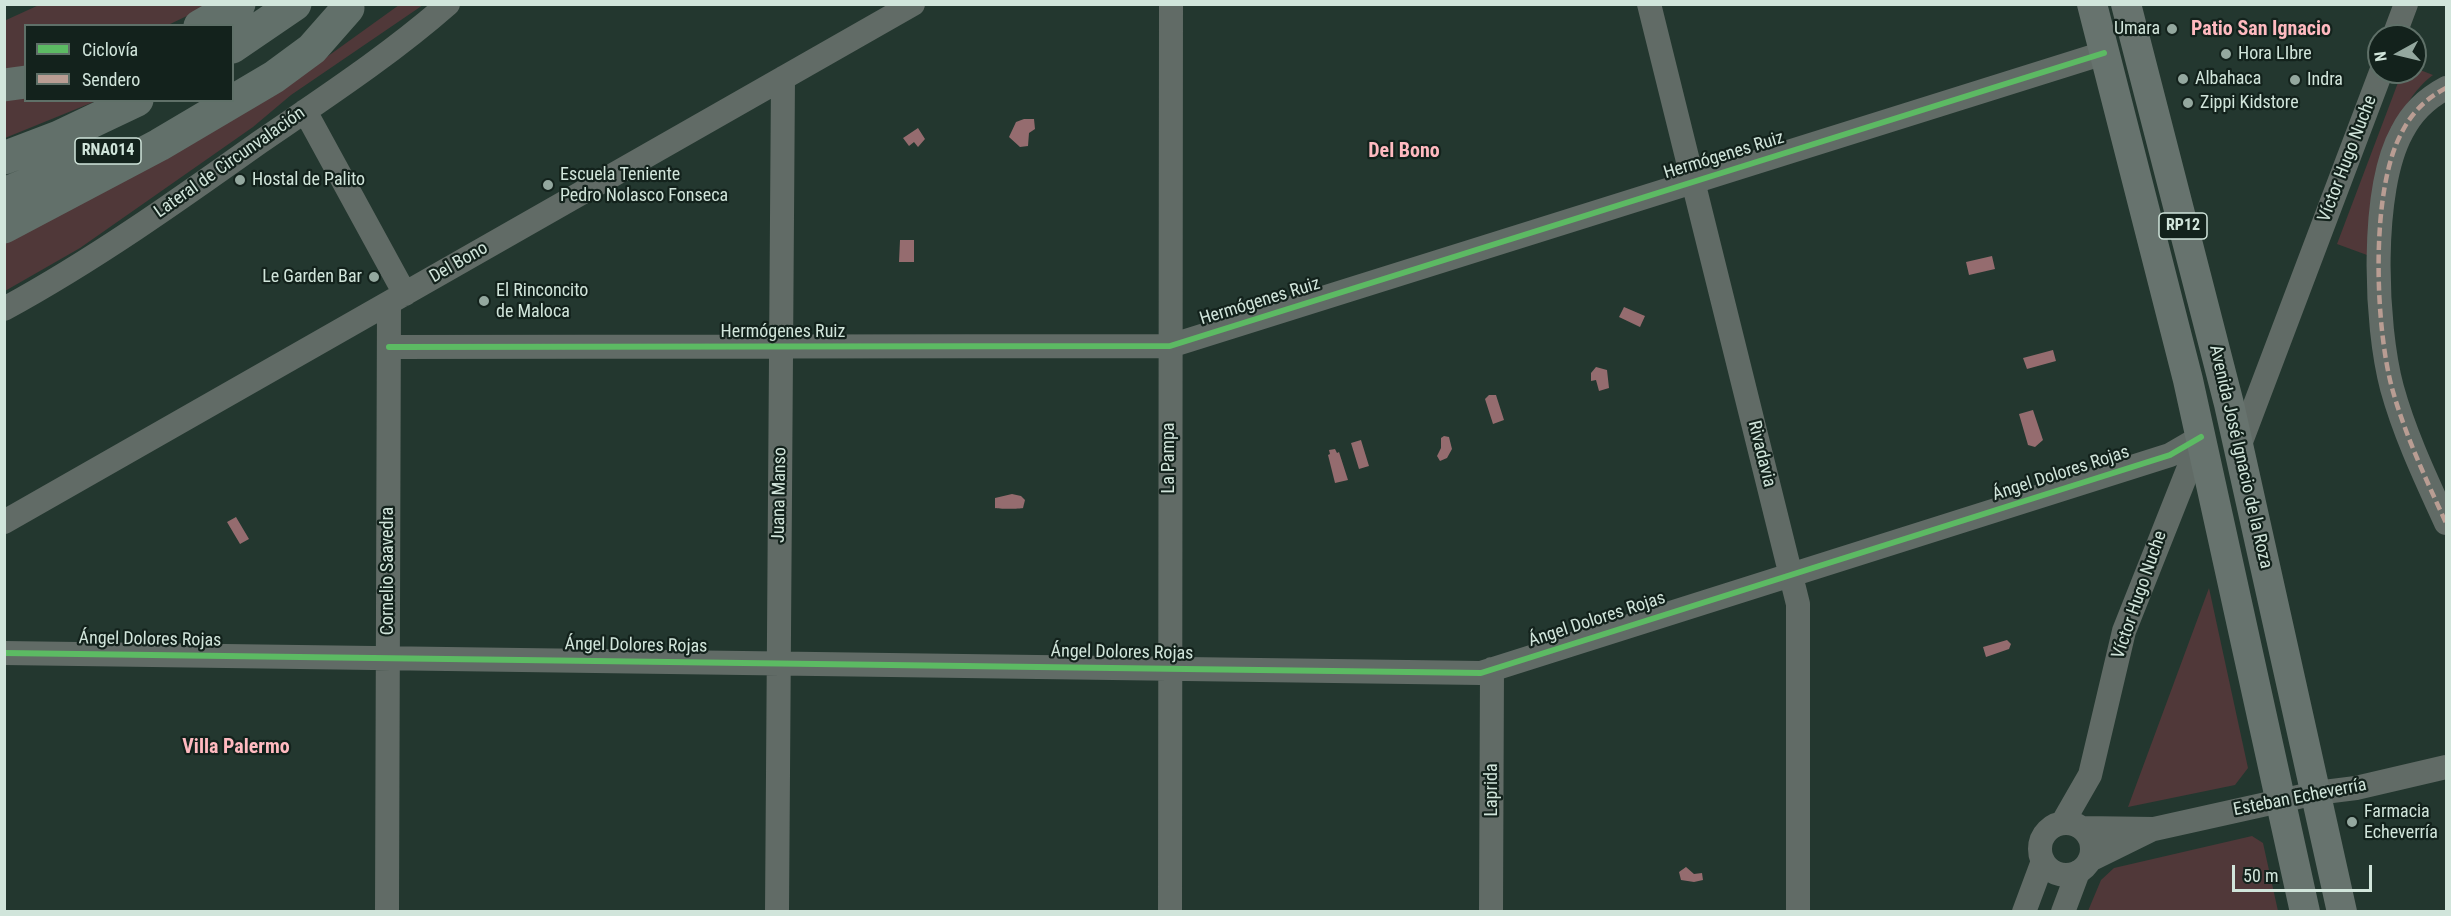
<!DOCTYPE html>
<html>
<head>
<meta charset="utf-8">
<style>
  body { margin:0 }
  #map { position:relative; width:2451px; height:916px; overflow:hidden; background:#23372f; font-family:"Roboto Condensed",sans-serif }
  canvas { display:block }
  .frame { position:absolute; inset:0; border:6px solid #d1e5db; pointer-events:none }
  .legend { position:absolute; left:24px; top:24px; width:210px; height:78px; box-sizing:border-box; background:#13221c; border:2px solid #5f7068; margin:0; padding:8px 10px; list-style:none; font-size:18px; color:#d1e5db }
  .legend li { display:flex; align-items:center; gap:12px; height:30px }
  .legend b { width:30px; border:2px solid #5f7068 }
  .north { position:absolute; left:2367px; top:24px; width:60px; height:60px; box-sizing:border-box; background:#13221c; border:2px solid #5f7068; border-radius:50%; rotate:262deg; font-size:16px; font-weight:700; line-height:24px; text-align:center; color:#d1e5db }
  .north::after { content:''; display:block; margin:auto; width:21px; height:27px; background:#94a89f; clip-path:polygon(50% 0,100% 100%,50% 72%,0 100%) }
  .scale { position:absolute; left:2232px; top:865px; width:140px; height:27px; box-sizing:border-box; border:3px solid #d1e5db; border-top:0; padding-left:8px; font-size:18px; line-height:21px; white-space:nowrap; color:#d1e5db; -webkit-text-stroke:4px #13221c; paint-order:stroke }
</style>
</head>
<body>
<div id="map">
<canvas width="2451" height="916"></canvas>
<div class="frame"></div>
<ul class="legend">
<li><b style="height:8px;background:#5cba63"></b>Ciclovía</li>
<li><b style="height:8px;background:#b99d93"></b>Sendero</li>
</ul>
<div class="north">N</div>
<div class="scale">50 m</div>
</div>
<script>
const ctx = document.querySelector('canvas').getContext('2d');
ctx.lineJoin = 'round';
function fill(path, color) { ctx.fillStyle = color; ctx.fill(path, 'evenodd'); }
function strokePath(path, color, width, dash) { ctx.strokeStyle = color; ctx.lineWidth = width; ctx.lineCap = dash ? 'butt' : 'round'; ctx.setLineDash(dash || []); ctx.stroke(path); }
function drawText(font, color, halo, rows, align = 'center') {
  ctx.font = font + ' "Roboto Condensed",sans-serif'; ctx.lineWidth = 4.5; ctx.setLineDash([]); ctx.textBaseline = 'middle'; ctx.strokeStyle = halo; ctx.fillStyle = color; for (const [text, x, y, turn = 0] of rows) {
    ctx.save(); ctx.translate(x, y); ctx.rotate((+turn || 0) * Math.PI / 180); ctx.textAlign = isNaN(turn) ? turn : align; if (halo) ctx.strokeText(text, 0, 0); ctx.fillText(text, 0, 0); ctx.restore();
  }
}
fill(new Path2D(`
  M39 5H210L168 25 26 26 25 69 5 72 4 21Z
  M399 5H423L291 95 253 127 80 248 5 291V243L317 64Z
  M2415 68 2433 75C2384 111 2379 198 2367 255L2337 244 2402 72H2415Z
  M25 89 26 100 96 101 5 138V92Z
  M2209 588 2248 768 2235 785 2128 807Z
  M2252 836 2263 843 2278 911H2088L2101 880 2114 868Z`), '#503839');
fill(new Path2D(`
  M1024 119H1034L1035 129 1029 133 1028 146 1020 147 1009 137 1016 122Z
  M918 128 925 139 918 147 914 142 909 146 903 138Z
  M900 240H914V262H899Z
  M1992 256 1995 269 1969 275 1966 262Z
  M1624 307 1645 316 1640 327 1619 317Z
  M2053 350 2056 361 2027 369 2023 358Z
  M1596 367 1607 370 1609 388 1599 391 1596 380 1591 381V373Z
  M1489 395H1496L1504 420 1493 424 1485 399Z
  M2033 410 2043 440 2035 447 2028 445 2019 414Z
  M1444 436 1449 437 1452 449 1447 458 1440 461 1437 456 1441 448V438Z
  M1361 440 1369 466 1359 469 1351 443Z
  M1335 449 1337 453 1339 452 1348 480 1335 483 1328 455 1330 454 1329 450Z
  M1012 494 1021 496 1025 500 1023 508C1020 509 998 509 995 508V498Z
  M236 517 249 539 240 544 227 522Z
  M2007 640 2011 644 2009 649 1986 657 1983 647Z
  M1686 867 1694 874 1702 873 1703 880 1694 882 1681 880 1679 872Z`), '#956c6f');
strokePath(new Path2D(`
  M1649 4 1798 604V912
  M2394 36 2406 4
  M2446 88C2427 98 2412 112 2402 132 2370 190 2375 325 2392 388 2405 435 2426 479 2446 523
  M305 111 405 294
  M4 309C94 260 177 201 260 142 324 98 390 55 448 4
  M389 347 1170 346 2104 53
  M2239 447 2381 72
  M4 522 913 4
  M4 653 1481 673 2170 455 2201 437
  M2063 822 2090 775 2124 631 2201 437
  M2040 849a26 26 0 1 1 52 0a26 26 0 1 1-52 0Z
  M2082 828 2154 829 2316 793 2356 788 2446 767
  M2090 860 2153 829
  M387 912 389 303
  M777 912 783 78
  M1170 912 1171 4
  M1491 912 1492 669
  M2024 912 2043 861
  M2063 912 2078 872`), '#616b66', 24);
strokePath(new Path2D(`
  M2092 4 2188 380 2305 912
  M2126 4 2229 404 2342 912`), '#67736e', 30);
strokePath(new Path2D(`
  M200 26 239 4
  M232 47 295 4
  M4 85 26 82
  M4 158 59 137 137 100
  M4 194 95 157
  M4 227 159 145 274 77 312 49 348 8`), '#62706a', 33);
strokePath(new Path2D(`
  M2446 88C2427 98 2412 112 2402 132 2370 190 2375 325 2392 388 2405 435 2426 479 2446 523`), '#b99d93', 4.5, [9, 4.5]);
strokePath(new Path2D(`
  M389 347 1170 346 2104 53
  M4 653 1481 673 2170 455 2201 437`), '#5cba63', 6);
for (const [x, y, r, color] of [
  [2172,29,6,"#94a89f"],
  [2226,54,6,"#94a89f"],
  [2183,79,6,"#94a89f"],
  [2295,80,6,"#94a89f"],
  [2188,103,6,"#94a89f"],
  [240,180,6,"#94a89f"],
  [548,185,6,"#94a89f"],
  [374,277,6,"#94a89f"],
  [484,301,6,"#94a89f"],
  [2352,822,6,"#94a89f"]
]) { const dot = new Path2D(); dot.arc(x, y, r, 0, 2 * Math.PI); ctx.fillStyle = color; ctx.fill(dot); strokePath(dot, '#13221c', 2); }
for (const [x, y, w] of [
  [108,151,66],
  [2183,226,48]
]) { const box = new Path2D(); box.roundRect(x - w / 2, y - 13, w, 26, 4.5); ctx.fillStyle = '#13221c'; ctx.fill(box); strokePath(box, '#d1e5db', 1.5); }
drawText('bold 16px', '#d1e5db', null, [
  ["RNA014",108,151],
  ["RP12",2183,226]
]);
drawText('18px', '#d1e5db', '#13221c', [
  ["Umara",2160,29,"right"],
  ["Hora LIbre",2238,54],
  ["Albahaca",2195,79],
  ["Indra",2307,80],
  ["Zippi Kidstore",2200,103],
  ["Escuela Teniente",560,175],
  ["Pedro Nolasco Fonseca",560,196],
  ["Hostal de Palito",252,180],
  ["Le Garden Bar",362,277,"right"],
  ["El Rinconcito",496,291],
  ["de Maloca",496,312],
  ["Farmacia",2364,812],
  ["Echeverría",2364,833]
], 'left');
drawText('18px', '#d1e5db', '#13221c', [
  ["Hermógenes Ruiz",1724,156,-17],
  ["Víctor Hugo Nuche",2348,159,-69],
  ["Lateral de Circunvalación",230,163,-35],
  ["Del Bono",459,263,-30],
  ["Hermógenes Ruiz",1260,302,-17],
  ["Hermógenes Ruiz",783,332],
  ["Rivadavia",1761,454,76],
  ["Avenida José Ignacio de la Roza",2240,457,77],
  ["La Pampa",1169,458,-90],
  ["Ángel Dolores Rojas",2061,474,-18],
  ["Juana Manso",780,495,-89],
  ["Cornelio Saavedra",388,571,-90],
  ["Víctor Hugo Nuche",2140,595,-71],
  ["Ángel Dolores Rojas",1597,620,-18],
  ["Ángel Dolores Rojas",150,640,1],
  ["Ángel Dolores Rojas",636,646,1],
  ["Ángel Dolores Rojas",1122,653,1],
  ["Laprida",1492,790,-90],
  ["Esteban Echeverría",2300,798,-11]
]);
drawText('bold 20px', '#ffbac0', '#13221c', [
  ["Patio San Ignacio",2261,30],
  ["Del Bono",1404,152],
  ["Villa Palermo",236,748]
]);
</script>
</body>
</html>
